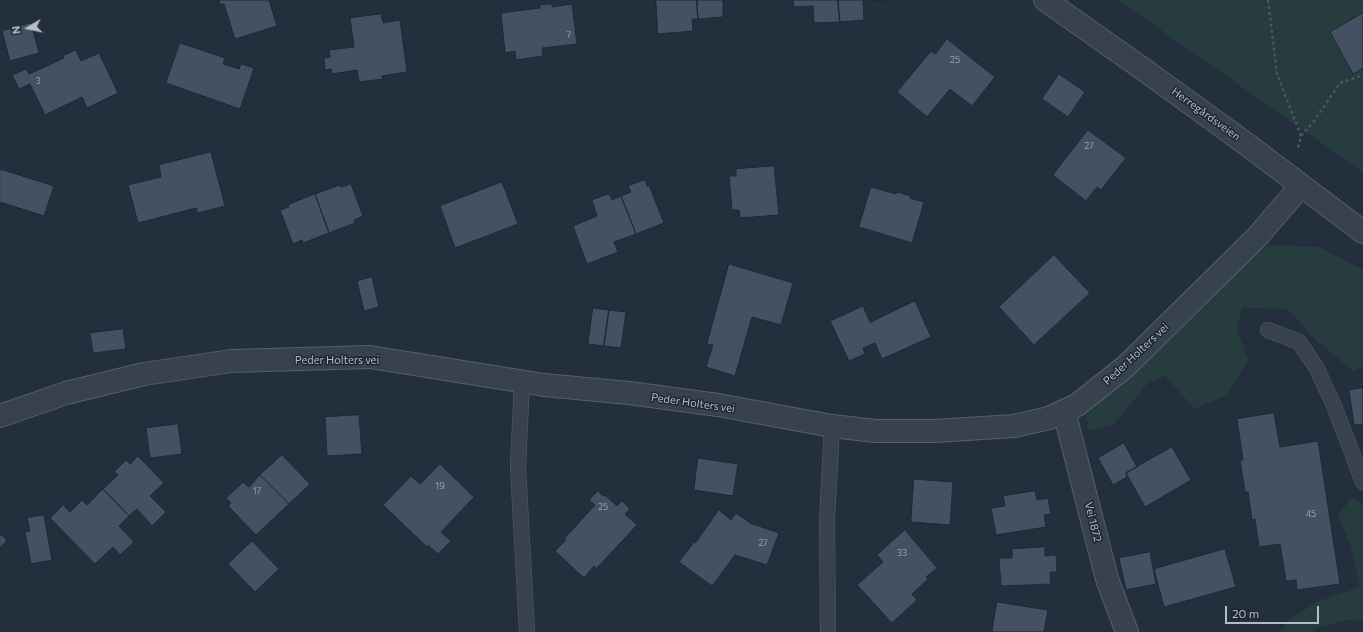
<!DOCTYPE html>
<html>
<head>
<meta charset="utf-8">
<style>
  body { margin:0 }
  #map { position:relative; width:1363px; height:632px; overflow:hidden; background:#242f3e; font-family:Commissioner,sans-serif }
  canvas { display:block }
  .north { position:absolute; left:8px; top:8px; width:40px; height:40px; -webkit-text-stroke:3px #1d2633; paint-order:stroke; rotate:261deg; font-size:11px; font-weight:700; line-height:16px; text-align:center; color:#b4bcc9 }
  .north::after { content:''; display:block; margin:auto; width:14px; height:18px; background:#b4bcc9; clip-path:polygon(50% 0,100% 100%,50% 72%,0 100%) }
  .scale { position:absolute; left:1225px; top:606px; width:94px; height:18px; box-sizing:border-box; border:2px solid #b4bcc9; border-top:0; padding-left:5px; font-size:12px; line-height:14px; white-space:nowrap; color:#b4bcc9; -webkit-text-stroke:3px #1d2633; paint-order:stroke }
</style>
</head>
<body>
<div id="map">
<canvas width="1363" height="632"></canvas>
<div class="north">N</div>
<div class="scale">20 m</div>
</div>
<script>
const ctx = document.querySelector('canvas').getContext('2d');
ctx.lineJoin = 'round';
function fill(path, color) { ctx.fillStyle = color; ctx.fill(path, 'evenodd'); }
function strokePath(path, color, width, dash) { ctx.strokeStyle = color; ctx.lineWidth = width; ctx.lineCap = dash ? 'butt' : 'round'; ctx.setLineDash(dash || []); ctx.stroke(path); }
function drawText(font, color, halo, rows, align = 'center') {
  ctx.font = font + ' Commissioner,sans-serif'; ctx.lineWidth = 3; ctx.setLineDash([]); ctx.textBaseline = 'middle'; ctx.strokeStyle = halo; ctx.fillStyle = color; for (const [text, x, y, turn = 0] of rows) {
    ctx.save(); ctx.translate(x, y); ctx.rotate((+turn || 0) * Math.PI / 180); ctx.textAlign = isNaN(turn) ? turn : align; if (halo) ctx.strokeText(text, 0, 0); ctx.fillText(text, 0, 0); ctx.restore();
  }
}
fill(new Path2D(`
  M1118 0H1363V172Z
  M1268 245 1319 247 1363 270V366L1353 371 1318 342 1287 309 1242 308 1237 329 1248 360 1226 395 1195 409 1164 375 1146 385 1114 424 1089 431 1086 415 1097 395 1231 273Z
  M1351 498 1363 504V621L1346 620 1316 628 1313 632H1279L1293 617 1319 601 1360 587 1350 544 1338 516Z`), '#263c3f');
const building = new Path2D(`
  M219 0H269L277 26 235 39 224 4 221 5Z
  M656 0H697L698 19H692L693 31 658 34Z
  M697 0H723V17L698 19Z
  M794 0H838L840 22 814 23 813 6 794 7Z
  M838 0H888L863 1 864 20 840 22Z
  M552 4V7L572 4 577 44 542 48 543 56 516 60 515 51 505 53 501 13 540 8V5Z
  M1363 13V68L1353 74 1330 32Z
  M381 14 383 23 400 20 407 72 382 76 383 79 359 82 357 70 332 74 331 69 325 70 324 58 330 57 329 50 354 47 350 18Z
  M31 23 39 53 10 61 2 31Z
  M947 39 995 77 972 106 950 89 927 117 897 92 931 51 935 54Z
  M180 43 225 58 223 64 239 69 241 64 254 68 240 109 166 83Z
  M76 50 81 61 99 53 118 93 87 108 82 97 45 115 30 84 19 89 12 75 26 69 29 74 64 58 63 56Z
  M1059 74 1085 92 1068 117 1042 99Z
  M1088 130 1126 158 1101 190 1097 187 1086 201 1053 175Z
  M211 152 225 206 198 213 196 208 138 223 128 185 161 177 159 165Z
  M774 166 779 215 740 218 739 210H732L729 176H736V169Z
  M0 169 54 186 44 216 0 202Z
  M645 180 647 186 649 185 664 223 636 234 621 196 631 192 628 186Z
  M502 182 518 224 455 248 440 206Z
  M351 184 363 216 354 220 355 223 329 233 315 194 340 185 341 187Z
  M871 187 896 194 897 192 911 196 910 198 924 202 912 243 859 227Z
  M315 194 329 233 303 243 302 240 293 244 280 210 289 207 288 205Z
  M609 194 612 200 621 196 636 234 614 242 618 252 587 264 573 226 597 216 592 200Z
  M1054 255 1090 293 1034 345 999 307Z
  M729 264 793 283 781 325 752 317 735 376 706 367 713 345 707 344Z
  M372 277 379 307 364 311 357 281Z
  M915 301 931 337 882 359 875 343 863 348 865 354 849 361 830 321 863 306 870 322Z
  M593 308 609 310 604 346 588 344Z
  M609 310 626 312 621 348 604 346Z
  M123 329 126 349 93 353 90 333Z
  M1363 388V424L1354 425 1349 390Z
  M1274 413 1280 447 1318 441 1340 584 1297 590 1296 580 1286 581 1280 544 1259 547 1255 519 1252 520 1248 492H1245L1240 460H1243L1237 419Z
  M359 415 362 454 327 456 325 417Z
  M178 424 182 454 150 458 146 428Z
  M1124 443 1137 467 1126 473 1127 477 1113 485 1098 458Z
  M1172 447 1191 480 1145 507 1126 473Z
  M282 455 310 484 289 504 260 475Z
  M138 456 164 483 150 496 166 512 152 526 137 509 129 516 103 489 118 475 114 472 126 460 130 464Z
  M698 458 738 464 733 496 694 490Z
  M440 464 474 497 441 532 451 541 438 554 428 545 427 547 383 505 411 476 420 484Z
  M260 475 289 504 256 535 228 506 231 503 226 498 243 482 249 487Z
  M914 479 953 482 950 525 911 522Z
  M103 489 129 516 119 526 134 542 120 555 113 547 95 564 50 518 63 505 70 512 82 500 87 505Z
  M598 491 603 496 605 495 617 506 622 501 630 509 625 514 637 525 596 569 594 566 584 578 555 551 566 540 564 539 595 505 589 500Z
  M1035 491 1037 500 1048 498 1051 514 1044 515 1046 527 996 535 991 508 1005 506 1003 496Z
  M719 510 731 520 736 513 753 525V524L779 533 767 565 735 555 712 586 679 562 694 542 695 543Z
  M44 515 52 560 31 564 25 532 30 531 27 518Z
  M905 530 937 568 926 577 928 579 912 594 917 600 892 623 857 585 883 562 877 555Z
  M0 534 7 540 0 548Z
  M252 541 279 569 255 592 228 564Z
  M1045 547V556L1056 555 1057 572H1050L1051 584 1001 586 999 558H1012V549Z
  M1225 549 1236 587 1164 607 1154 569Z
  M1150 552 1156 584 1126 590 1119 558Z
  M997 602 1048 610 1044 632H992Z`);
fill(building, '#455162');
strokePath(building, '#1f2835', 1);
const service = new Path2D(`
  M1268 330 1299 342 1316 367 1335 408 1363 482
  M522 381 518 467 527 632
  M828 632 827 519 832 426`);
const minor = new Path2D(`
  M1064 411 1107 579 1127 632
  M0 416 66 393 144 374 231 361 370 357 544 385 629 393 718 405 832 426 876 431H935L1014 426 1049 418 1077 405 1125 367 1256 238 1301 186`);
const tertiary = new Path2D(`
  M1045 0 1143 69 1245 143 1363 232`);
strokePath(service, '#565f6c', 16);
strokePath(minor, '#565f6c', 24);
strokePath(tertiary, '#565f6c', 24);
strokePath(new Path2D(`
  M1268 0 1277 74 1301 136 1298 148
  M1301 136 1314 121 1340 83 1363 75`), '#44595c', 2.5, [3, 3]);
strokePath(service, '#38414e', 15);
strokePath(minor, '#38414e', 22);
strokePath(tertiary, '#38414e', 22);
drawText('9px', '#98a1af', null, [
  ["7",569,35],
  ["25",955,60],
  ["3",38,81],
  ["27",1089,146],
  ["19",440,486],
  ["17",257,491],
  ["25",603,507],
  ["45",1311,514],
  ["27",763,543],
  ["33",902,553]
]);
drawText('11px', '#b4bcc9', '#1d2633', [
  ["Herregårdsveien",1206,114,36],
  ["Peder Holters vei",1136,354,-43],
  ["Peder Holters vei",337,360],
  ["Peder Holters vei",693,403,8],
  ["Vei 1872",1093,522,76]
]);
</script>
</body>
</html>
